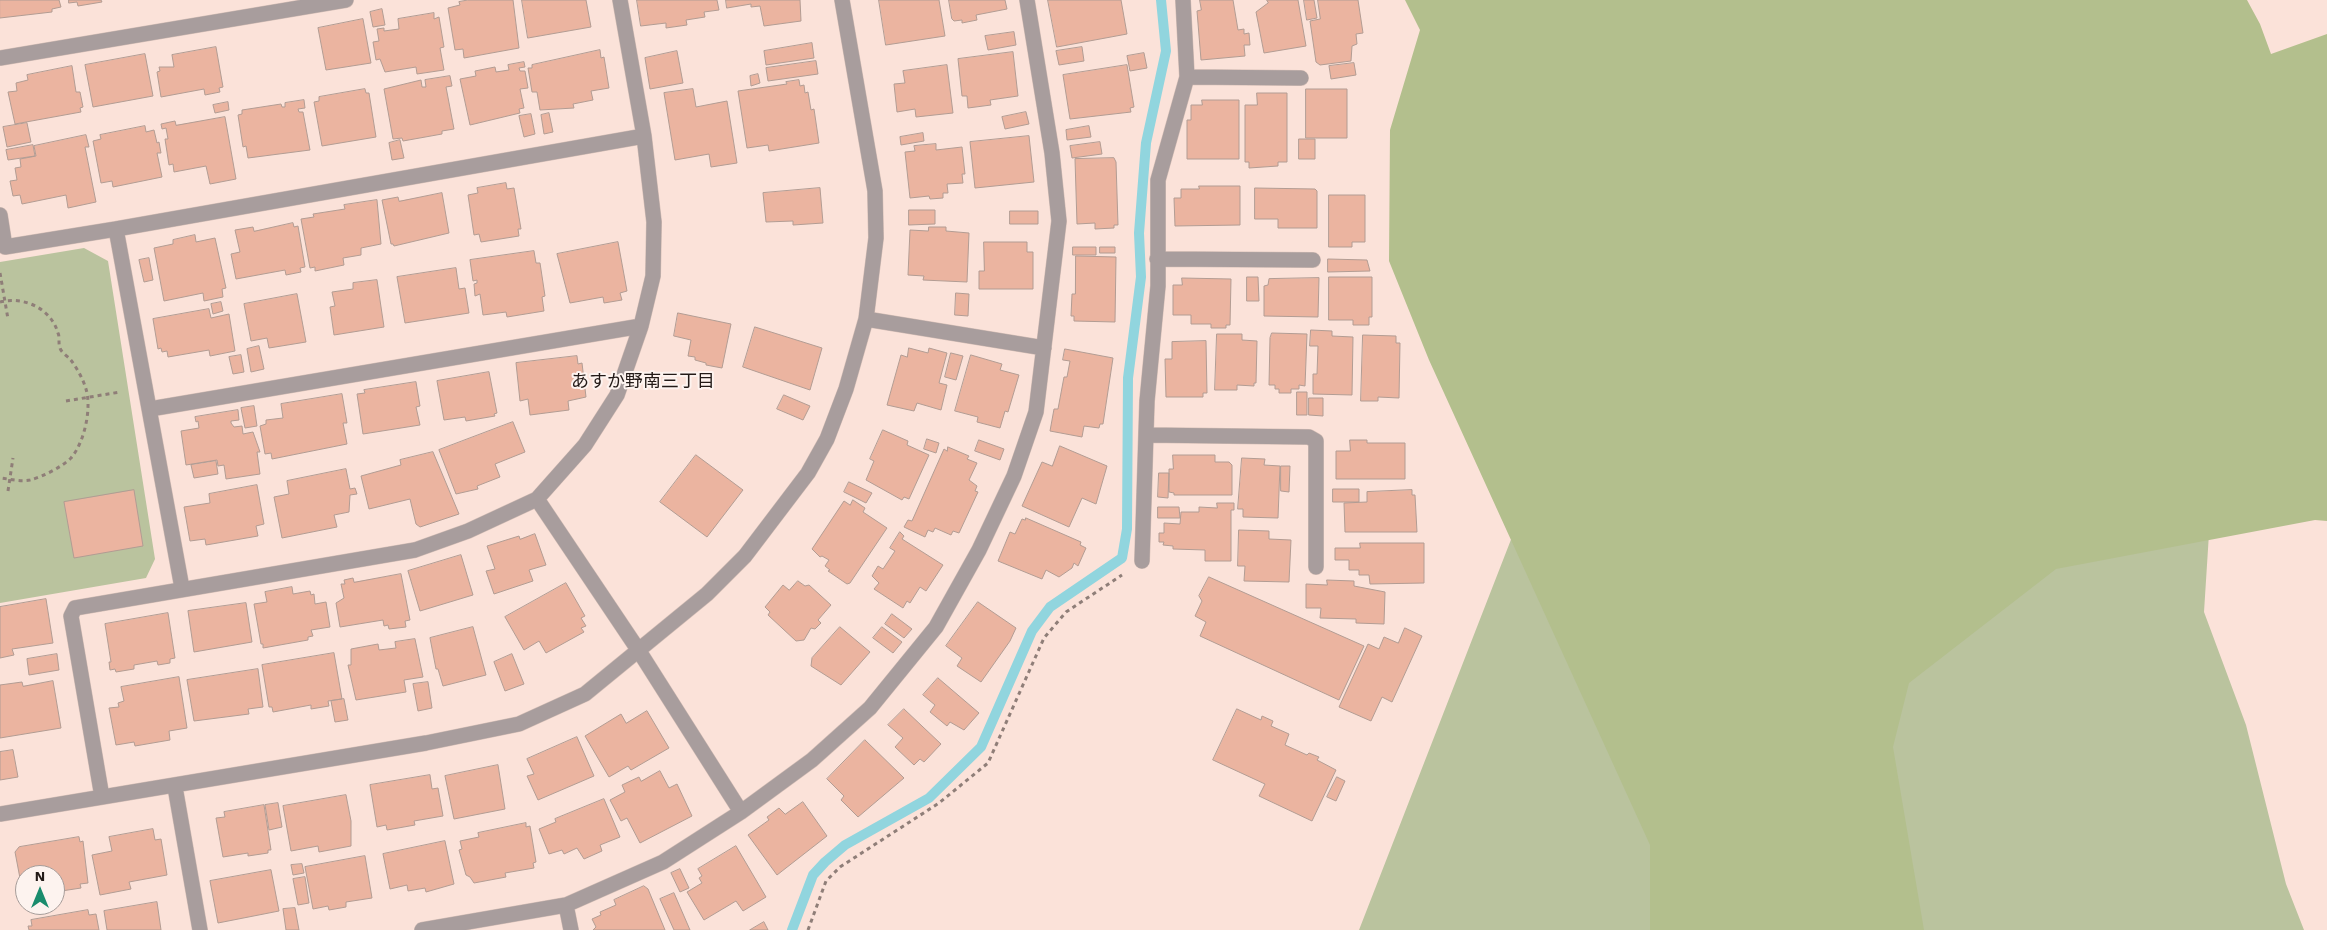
<!DOCTYPE html>
<html>
<head>
<meta charset="utf-8">
<style>
  body { margin:0 }
  #map { position:relative; width:2327px; height:930px; overflow:hidden; background:#fbe2d9; font-family:"Work Sans",sans-serif }
  canvas { display:block }
  .north { position:absolute; left:15px; top:865px; width:50px; height:50px; box-sizing:border-box; background:#fdf3ef; border:1px solid #a69c99; border-radius:50%; rotate:0deg; font-size:14px; font-weight:700; line-height:20px; text-align:center; color:#231a17 }
  .north::after { content:''; display:block; margin:auto; width:18px; height:22px; background:#1a8c6d; clip-path:polygon(50% 0,100% 100%,50% 72%,0 100%) }
</style>
</head>
<body>
<div id="map">
<canvas width="2327" height="930"></canvas>
<div class="north">N</div>
</div>
<script>
const ctx = document.querySelector('canvas').getContext('2d');
ctx.lineJoin = 'round';
function fill(path, color) { ctx.fillStyle = color; ctx.fill(path, 'evenodd'); }
function strokePath(path, color, width, dash) { ctx.strokeStyle = color; ctx.lineWidth = width; ctx.lineCap = dash ? 'butt' : 'round'; ctx.setLineDash(dash || []); ctx.stroke(path); }
function drawText(font, color, halo, rows, align = 'center') {
  ctx.font = font + ' "Work Sans","Noto Sans JP",sans-serif'; ctx.lineWidth = 4; ctx.setLineDash([]); ctx.textBaseline = 'middle'; ctx.strokeStyle = halo; ctx.fillStyle = color; for (const [text, x, y, turn = 0] of rows) {
    ctx.save(); ctx.translate(x, y); ctx.rotate((+turn || 0) * Math.PI / 180); ctx.textAlign = isNaN(turn) ? turn : align; if (halo) ctx.strokeText(text, 0, 0); ctx.fillText(text, 0, 0); ctx.restore();
  }
}
fill(new Path2D(`
  M84 248 108 261 155 559 146 578 0 603V262Z
  M2215 439 2204 612 2246 725 2286 884 2304 930H1359L1512 537Z`), '#bac39e');
fill(new Path2D(`
  M1405 0H2247L2260 24 2271 54 2327 34V521L2315 520 2056 569 1909 683 1893 747 1924 930H1650V845L1429 360 1389 261 1390 130 1420 30Z`), '#b3bf8d');
strokePath(new Path2D(`
  M792 930 813 875 825 862 845 845 929 798 981 747 1032 631 1050 607 1122 558 1127 529 1128 378 1141 277 1139 233 1146 143 1166 51 1161 0`), '#91d5de', 10);
const building = new Path2D(`
  M0 0H59L61 7 52 9V12L0 18Z
  M69 0H101L102 2 78 6 77 2 69 3Z
  M468 0H513L519 48 464 58 463 49 455 50 448 8 460 5 459 2Z
  M522 0H586L591 27 528 38Z
  M637 0H717L719 10 704 12 705 17 686 20 687 25 666 28V23L641 26Z
  M726 0H800L801 21 764 26 760 6 751 7V4L727 8Z
  M879 0H939L945 36 886 45Z
  M949 0H1005L1007 9 976 15 977 20 962 23V20L954 21 952 19Z
  M1048 0H1121L1127 34 1057 47Z
  M1200 0H1233L1238 30 1244 29V34L1249 33 1250 45H1244L1245 56 1201 60 1197 11 1201 10Z
  M1267 0H1298L1306 46 1264 53 1256 12 1268 3Z
  M1304 0H1314L1317 18 1307 20Z
  M1318 0H1358L1363 33 1356 34 1357 44 1352 46 1351 61 1320 65 1316 62 1310 21 1320 19Z
  M382 9 385 25 373 27 370 12Z
  M434 13V19L439 17 444 47 440 48 444 70 417 74 416 67 385 72 380 59 376 60 373 42 379 41 377 29 384 28V31L399 29 398 19Z
  M363 19 371 63 326 70 318 28Z
  M1014 32 1016 45 988 50 985 36Z
  M812 43 814 58 766 65 764 51Z
  M216 47 223 87 219 88 220 92 205 95 204 89 161 97 157 72 160 71 159 67H174L172 55Z
  M1082 47 1084 61 1059 65 1056 51Z
  M600 50 601 58 604 57 609 88 591 91 593 100 573 104 574 108 540 110 537 92H532L528 68H532V65Z
  M677 51 683 83 650 89 645 58Z
  M1013 52 1018 96 990 100 991 105 968 108 967 96H962L958 59Z
  M1144 53 1147 68 1130 71 1127 56Z
  M145 54 153 96 93 107 85 65Z
  M816 61 818 74 768 81 766 68Z
  M524 62 525 67 519 68 520 71H525L528 88 520 89 524 108 519 109 520 113 470 125 460 79 476 76 475 71 495 67 496 72 509 70 508 65Z
  M1354 63 1356 75 1331 79 1329 66Z
  M947 65 953 113 916 117 915 109 897 112 894 84 905 83 903 71Z
  M1127 65 1134 107 1130 108 1131 112 1070 119 1063 75Z
  M72 66 76 92H80L83 107 80 108 81 112 15 124 8 92 17 91 16 83 28 80 27 75Z
  M758 74 760 83 751 86 750 76Z
  M450 76 452 86 446 87 454 129 442 131V134L403 141 402 138 393 139 384 89 421 80 422 87H426L425 80Z
  M799 80 800 86 804 85 805 93 808 92 811 110 814 109 819 143 769 151 768 145 747 148 738 91 787 84 786 82Z
  M365 89 366 93H369L376 137 322 146 314 102 319 101V97Z
  M693 89 696 107 727 101 737 163 711 167 709 154 675 160 664 93Z
  M1306 89H1347V138H1306Z
  M1257 93H1287V162H1278V166L1249 168V162H1245V105H1257Z
  M304 100 305 108 298 109 299 112H303L310 150 248 158 246 146 243 147 238 115 242 114V110L281 104 282 107H285V103Z
  M1202 100H1239V159H1187V120H1191V105H1202Z
  M228 102 229 110 215 113 213 105Z
  M1026 112 1029 124 1005 129 1002 117Z
  M549 113 553 132 544 134 541 115Z
  M531 114 535 134 524 137 519 116Z
  M225 117 236 179 210 184 206 166 174 172 173 164 169 165 165 139H168L166 128 162 129 161 124 175 121 176 125Z
  M27 123 31 142 7 147 3 127Z
  M145 126 146 132 154 130 157 143 159 142 161 153H157L162 177 113 187 112 181 101 183 93 141 101 139 100 135Z
  M1089 126 1091 137 1067 140 1066 130Z
  M923 133 924 141 901 145 900 137Z
  M86 135 89 147H85L96 202 68 208 66 195 22 204 20 195 13 196 10 181 17 180 15 168 21 167 20 159 36 156 34 146Z
  M1029 136 1034 182 975 188 970 142Z
  M1299 139H1315V159H1299Z
  M400 140 404 158 392 160 389 143Z
  M1100 142 1102 154 1072 158 1070 146Z
  M936 144V150L962 147 965 174H962L963 183 947 184 948 193H943V198L930 199 929 196 910 198 905 152 915 151 914 146Z
  M33 145 35 156 8 160 6 150Z
  M1114 158 1116 162 1118 225H1114V228L1095 229V223L1077 224 1075 159Z
  M506 183 507 189 514 188 521 229H518L519 236 481 242 479 234 474 235 468 195 478 193 477 188Z
  M1199 186H1240V225L1175 226 1174 198H1181V189H1199Z
  M820 188 823 223 793 225V221L766 222 763 193Z
  M1255 188 1315 189 1317 191V228H1278V219H1255Z
  M442 193 449 233 394 246 393 244H391L382 200 398 197 399 201Z
  M1329 195H1365V242H1352V247H1329Z
  M377 200 381 244 361 248V255L343 258 344 265 315 271V267L310 268 301 219 314 217 313 214 345 209 344 205Z
  M909 210H935V224L909 225Z
  M1010 211H1038V224H1010Z
  M293 223 294 227 298 226 305 267 300 268 301 272 286 275 285 270 236 279 231 254 240 252 235 230 253 227 254 231Z
  M929 227H946V231L969 233 967 282 923 280 924 276 908 275 910 230 928 231Z
  M195 235 196 242 215 238 226 288 222 289 223 297 204 301 203 293 164 301 154 248 173 244V240Z
  M618 242 627 291 620 293 622 300 604 303 603 297 570 303 557 254Z
  M984 242H1027V252H1033V289H979V271H984Z
  M1073 247H1096V255H1073Z
  M1100 247H1115V253H1100Z
  M534 251 536 263H540L545 296 542 297 544 311 507 317 506 312 483 315 480 294 475 296 474 284 477 283V280L473 281 470 260Z
  M1076 256 1116 257 1115 322 1074 321V316H1071L1072 294H1075Z
  M149 258 153 280 144 282 139 260Z
  M1328 259 1367 260 1370 271 1328 272Z
  M456 268 459 289 465 288 469 313 405 323 397 277Z
  M1247 277H1258L1259 301H1247Z
  M1329 277H1372V317H1369V325H1353V320H1329Z
  M1182 278 1231 279 1230 325H1226V328H1211V324H1191V315H1173V285H1182Z
  M1319 278 1318 317 1264 316V286L1268 285 1269 279Z
  M377 280 384 327 334 335 330 307 335 306 332 292 353 289V283Z
  M956 293 969 294 968 316 955 315Z
  M297 294 306 342 269 348 267 338 251 341 244 304Z
  M221 302 223 311 213 314 211 304Z
  M209 309 211 318 229 314 235 351 210 356 209 350 168 357 167 351 162 352 161 348 158 349 153 319Z
  M678 313 731 324 722 368 706 365V363L695 360V357L688 356 691 340 674 336Z
  M755 327 822 348 810 390 743 367Z
  M1311 330 1332 331V336L1353 337 1352 395 1313 394V374H1317L1318 346H1310Z
  M1272 333 1307 334 1305 386 1299 385V389H1291V393H1279V389H1275V385H1269L1270 338Z
  M1217 334H1242V340L1257 341 1256 383H1254V386L1237 385V390H1215Z
  M1363 335 1396 336V343H1400L1399 398 1378 397V401H1361Z
  M1206 341 1207 393H1203V397H1166L1165 359H1172V342Z
  M259 346 264 369 251 372 247 349Z
  M909 348 928 353 929 348 947 353 939 383 947 385 941 410 917 403 914 411 887 405 901 355 907 357Z
  M1065 349 1113 358 1103 424H1100L1099 428 1084 426 1082 437 1050 431 1054 409H1058L1064 377H1067L1070 361 1063 360Z
  M951 353 963 356 956 380 945 377Z
  M241 355 244 372 233 374 229 357Z
  M971 355 1002 364 1000 370 1019 375 1008 412 1005 411 1000 428 977 422 978 417 955 411Z
  M577 356 578 364 582 363 586 397 568 401 569 410 530 415 528 399 520 401 516 363Z
  M489 372 497 413 494 414 495 416 466 421 465 417 444 420 437 381Z
  M416 382 420 406 416 407 420 425 363 434 357 394 365 393 364 390Z
  M1297 392H1307V415H1297Z
  M342 394 347 423H343L347 444 272 459 271 453 265 454 260 426 266 424V420L283 418 281 404Z
  M784 395 810 406 803 420 777 409Z
  M1309 398H1323V416L1309 415Z
  M254 406 257 426 245 428 241 408Z
  M238 410 239 420 231 421V423L234 427 242 426 243 434 253 432 260 452H257L260 474 226 479 224 465 218 466 217 460 186 465 181 431 199 428 198 421 196 422 195 417Z
  M513 422 525 452 495 464 500 477 477 486 478 489 456 494 439 450Z
  M883 430 908 441 907 445 929 455 909 499 904 497 902 500 866 480 874 461 870 459Z
  M927 439 939 443 936 453 924 449Z
  M979 440 1004 449 1000 460 975 451Z
  M1350 440H1367V443H1405V479H1336V451H1350Z
  M1060 446 1107 466 1096 504 1082 498 1069 527 1022 506 1042 462 1052 466Z
  M948 447 969 456 967 459 977 463 969 480 977 486 975 491 978 492 959 533 953 531 951 535 935 528 933 532 928 530 925 537 904 527 908 520 912 521 944 449 947 451Z
  M433 452 459 514 420 527 416 524 410 499 369 509 361 476 401 465 400 460Z
  M696 455 743 490 707 537 660 502Z
  M1173 455H1215V462H1229L1232 465V495H1174V493L1169 492V469H1173Z
  M1242 458 1265 459 1264 465 1280 466 1278 518 1243 517V509H1238Z
  M216 461 218 474 194 478 191 465Z
  M1281 466H1290L1289 492 1281 491Z
  M346 469 350 489 355 488 357 494 350 495 349 512 334 515 337 527 282 538 274 497 289 494 287 481Z
  M1159 473H1169L1168 498 1158 497Z
  M849 482 872 493 866 503 844 492Z
  M257 485 264 524 256 526 258 536 206 545 205 539 190 541 184 507 210 503 209 494Z
  M1333 489H1359V502H1333Z
  M134 490 143 546 74 558 64 502Z
  M1412 490V495H1415L1417 532H1345L1344 503 1367 502V492Z
  M853 500 865 508 863 512 887 528 850 583 847 584 828 571 830 570 825 566 829 560 822 556 820 557 812 549 844 501 850 505Z
  M1217 503H1234V510H1231V561H1205V550L1173 549V546L1163 545 1164 542H1159V533H1164V523L1180 524 1181 512H1199V507L1217 508Z
  M1158 507H1179L1180 518H1158Z
  M1026 518 1081 542 1080 545 1086 548 1078 566 1074 563 1072 568 1059 577 1046 570 1042 579 998 561 1010 532 1015 534 1022 519 1025 520Z
  M1239 530 1269 531V539L1291 540 1289 582 1244 581 1245 566H1238Z
  M900 532 904 536 902 539 943 565 926 591 920 587 910 603 907 601 903 608 874 589 879 583 872 576 878 566 883 569 895 551 890 548Z
  M535 534 546 565 529 570 533 581 494 594 486 571 495 569 487 546 519 536 520 539Z
  M1360 543H1424V583L1370 584 1369 575H1359V570H1349V560H1335V548H1360Z
  M461 555 473 595 420 611 408 571Z
  M401 574 410 620 405 621 406 627 389 629 388 625 384 626 383 620 340 627 336 603 344 598 341 584H345L344 580 353 578 354 582Z
  M1209 577 1364 646 1339 700 1200 636 1206 622 1195 616 1202 601 1199 596Z
  M1327 580 1354 581V586L1385 592 1384 624 1356 623V619L1320 618 1321 608H1306V584L1327 585Z
  M798 581 805 586 809 585 831 605 818 620 821 623 815 629 811 628 804 640 796 641 768 615 770 612 765 607 783 585 789 590Z
  M566 583 585 616 581 618 586 626 581 628 584 632 546 653 539 641 524 650 505 617Z
  M292 587 293 594 310 591 311 595 314 594 315 604 326 602 330 627 311 630 313 636 308 637V640L263 648V644H261L254 604 267 602 265 592Z
  M46 599 53 643 12 649 14 655 0 658V607Z
  M978 602 1016 628 1010 641 981 682 957 666 962 658 946 646Z
  M246 603 252 642 194 652 188 611Z
  M168 613 175 658 170 659V663L158 665 157 661 134 665V669L116 672 115 669 110 670 109 662H111L105 624Z
  M892 614 912 629 904 638 885 624Z
  M473 627 486 675 443 686 438 669H436L430 638Z
  M840 627 870 652 841 685 811 666 812 658Z
  M882 627 902 642 893 653 873 638Z
  M1405 628 1422 636 1392 702 1382 697 1371 721 1339 707 1368 644 1379 649 1384 637 1398 643Z
  M415 639 423 677 404 680 406 692 356 700 348 665H351V649L378 644 379 650 396 648 395 642Z
  M334 653 342 699 328 701 329 706 311 709V705L273 712 272 707H269L262 665Z
  M57 654 59 670 29 675 27 659Z
  M512 654 524 684 505 691 494 662Z
  M258 669 263 707 248 709 249 714 194 721 187 680Z
  M179 677 187 728 169 731 170 740 135 746 134 742 116 745 109 708 119 707 118 703 124 701 121 687Z
  M938 678 979 713 964 730 950 722 947 726 930 712 935 705 923 695Z
  M53 681 61 728 0 738V685L22 682 23 686Z
  M428 682 432 708 418 711 413 684Z
  M344 699 348 720 335 722 331 701Z
  M904 709 941 744 924 762 920 759 914 765 895 747 903 738 888 725Z
  M1237 709 1261 720 1262 716 1273 721 1271 726 1289 734 1285 745 1307 755 1309 753 1319 757 1317 760 1336 770 1312 821 1259 796 1265 784 1213 760Z
  M647 711 669 748 631 770 628 766 609 777 585 736 621 714 626 723Z
  M577 737 594 776 538 800 527 776 534 774 527 759Z
  M865 740 904 778 858 817 841 800 844 796 827 779Z
  M13 750 18 777 0 780V752Z
  M498 765 505 809 454 819 445 776Z
  M660 771 669 788 677 784 692 816 640 843 627 818 621 821 610 800 625 792 622 785 639 777 641 781Z
  M430 775 432 789 438 788 443 816 414 821 415 825 387 830 386 825 377 827 370 785Z
  M1337 777 1345 781 1336 801 1327 797Z
  M346 795 351 821V846L319 852 318 846 291 851 283 806Z
  M604 799 620 837 600 845 602 851 584 859 577 848 564 854 562 850 549 854 539 829 556 822 555 819Z
  M803 802 827 836 777 875 748 835 769 820 767 817 779 808 785 814Z
  M278 803 282 827 269 830 265 805Z
  M264 805 271 850H268V853L248 856V853L223 857 216 818 225 817 224 812Z
  M526 823V827L530 826 536 862 533 863 534 868 505 873 506 877 474 883 470 877 466 875 459 850 462 849 460 841 479 837 478 833Z
  M153 829 155 840 161 839 167 875 129 882 131 889 100 895 92 855 112 851 109 837Z
  M79 837 80 842 83 841 88 883 80 884 81 888 55 892V875H25V894H23L15 852 19 847Z
  M445 841 454 884 426 892 425 888 408 891 407 885 390 889 383 854Z
  M736 846 766 897 743 911 736 901 704 920 687 892 702 883 699 878 702 876 698 869Z
  M365 856 372 898 346 902V907L329 910 328 906 313 909 305 867Z
  M302 864 304 873 293 875 291 865Z
  M680 869 689 888 680 892 671 873Z
  M271 870 279 911 218 923 210 881Z
  M305 877 309 903 298 905 293 879Z
  M644 886 648 889 665 930H593L596 927 592 919 601 915 600 912 616 905 614 900Z
  M674 893 690 930H674L660 899Z
  M157 902 161 930H107L104 911Z
  M295 908 299 930H286L283 909Z
  M88 910 89 915 96 914 99 930H29L28 926H32L31 920Z
  M764 922 768 930H750Z`);
fill(building, '#ebb4a0');
strokePath(building, '#b29c93', 1);
const minor = new Path2D(`
  M0 58 346 0
  M1187 77 1301 78
  M0 215 5 247 116 229 182 588
  M116 229 644 136
  M1157 259 1313 260
  M866 319 1044 348
  M150 409 641 326
  M1146 435 1309 437 1316 441V567
  M537 499 639 651 741 812
  M1142 561 1147 401 1158 286V180L1187 77 1183 0
  M175 787 200 930
  M102 797 71 616 75 608 415 550 468 531 537 499 585 445 617 395 641 326 653 276 654 222 644 136 620 0
  M0 814 426 743 519 724 585 694 707 594 745 556 808 473 827 439 846 389 866 319 876 238 875 191 842 0
  M566 905 571 930
  M422 930 566 905 663 862 741 812 812 760 870 708 936 627 979 550 1014 476 1036 412 1059 221 1052 153 1027 0`);
strokePath(minor, '#d4beb6', 16);
strokePath(new Path2D(`
  M0 273 8 319
  M0 302C23 296 51 308 58 333 60 337 58 343 60 348 61 352 67 356 70 359 77 368 83 379 86 389 92 409 84 443 71 458 62 467 42 477 30 480 20 482 10 479 0 478
  M66 401 120 392
  M8 491 13 458
  M808 930 826 881 840 867 939 803 988 763 1044 638 1066 612 1122 575`), '#8f7e78', 3, [4, 4]);
strokePath(minor, '#a89d9d', 15);
drawText('18px', '#231a17', '#fdf3ef', [
  ["あすか野南三丁目",643,382]
]);
</script>
</body>
</html>
